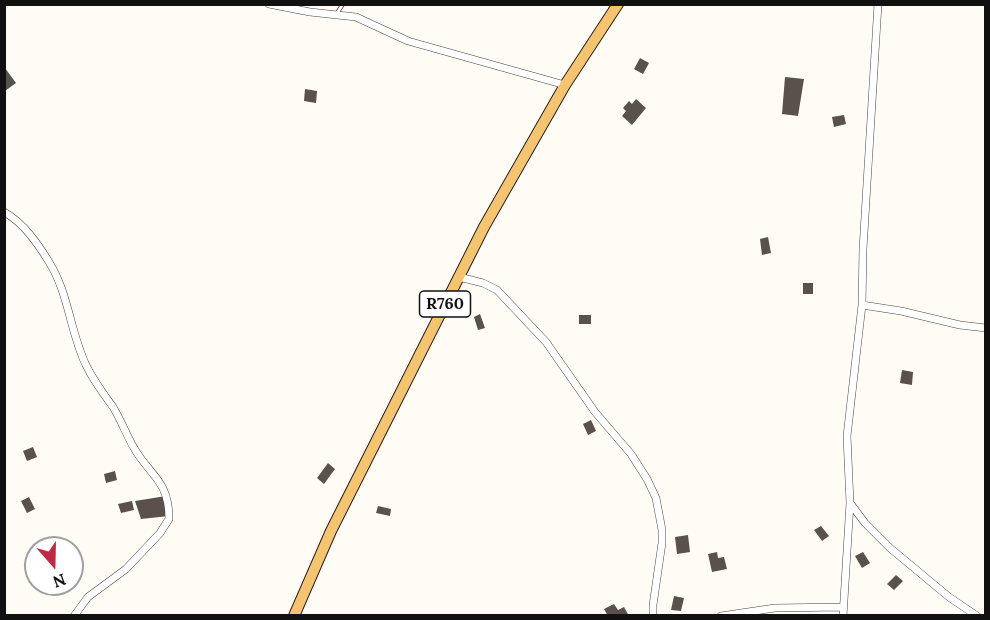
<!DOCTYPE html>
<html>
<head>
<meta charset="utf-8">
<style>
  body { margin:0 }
  #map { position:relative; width:990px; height:620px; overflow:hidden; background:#fffcf5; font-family:Lora,serif }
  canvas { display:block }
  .frame { position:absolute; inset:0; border:6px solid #111; pointer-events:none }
  .north { position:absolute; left:24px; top:536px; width:60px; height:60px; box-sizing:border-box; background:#fff; border:2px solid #a0a0a0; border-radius:50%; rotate:160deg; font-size:16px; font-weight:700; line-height:24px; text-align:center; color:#111 }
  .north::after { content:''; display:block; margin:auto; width:21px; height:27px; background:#c02943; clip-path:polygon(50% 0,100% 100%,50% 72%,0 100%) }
</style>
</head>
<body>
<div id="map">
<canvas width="990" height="620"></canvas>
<div class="frame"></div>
<div class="north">N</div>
</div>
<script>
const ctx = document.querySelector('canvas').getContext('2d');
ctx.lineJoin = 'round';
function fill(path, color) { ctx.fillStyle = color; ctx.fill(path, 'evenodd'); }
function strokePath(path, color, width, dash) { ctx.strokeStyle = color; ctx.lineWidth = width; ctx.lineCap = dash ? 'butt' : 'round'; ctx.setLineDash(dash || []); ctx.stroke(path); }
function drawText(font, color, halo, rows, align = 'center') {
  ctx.font = font + ' Lora,serif'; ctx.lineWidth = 6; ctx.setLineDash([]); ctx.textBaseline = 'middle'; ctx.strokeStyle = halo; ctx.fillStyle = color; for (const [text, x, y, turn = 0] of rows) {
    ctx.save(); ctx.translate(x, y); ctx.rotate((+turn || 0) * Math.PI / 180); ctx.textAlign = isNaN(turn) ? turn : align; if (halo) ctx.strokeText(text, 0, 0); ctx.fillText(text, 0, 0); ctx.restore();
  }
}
fill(new Path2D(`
  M640 58 649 63 643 74 634 69Z
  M5 68 16 83 5 91Z
  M785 77 804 79 798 116 782 114Z
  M305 89 317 91 316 103 304 101Z
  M636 99 646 108 632 125 622 116 626 111 623 108 629 101 632 104Z
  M844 115 846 124 834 127 832 117Z
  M768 237 771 253 762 255 760 239Z
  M803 283H813V294H803Z
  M480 314 485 328 478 330 474 317Z
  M579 315H591V324H579Z
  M902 370 913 372 912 385 900 383Z
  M591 420 596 431 588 435 583 424Z
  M33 447 37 457 27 461 23 451Z
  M328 463 335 469 324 484 317 478Z
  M115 471 117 480 106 483 104 474Z
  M166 496 169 516 141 519 135 501Z
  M29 497 35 509 27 513 21 501Z
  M132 501 134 510 121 513 118 504Z
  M378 506 391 509 390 516 376 513Z
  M821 526 829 536 822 541 814 530Z
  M688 535 690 552 677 554 675 537Z
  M717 552 718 558 724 557 727 569 712 572 708 554Z
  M863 552 870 563 862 568 855 556Z
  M896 575 903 581 894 590 887 584Z
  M674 596 684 598 681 611 671 610Z
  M614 604 618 610 624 607 629 616H608L604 609Z`), '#5a514d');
const service = new Path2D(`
  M337 13 343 4`);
const minor = new Path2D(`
  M269 4 310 12 356 17 408 41 565 85
  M878 4 863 249 862 305 847 436 850 503 865 523 890 548 949 597 977 616
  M4 212C24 223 38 244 49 262 69 294 70 332 86 365 93 380 103 393 113 407 121 420 126 434 134 448 150 476 169 480 169 519L160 533 126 569 88 597 74 616
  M459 277 483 283 497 290 546 342 595 412 631 454 647 479 656 498 662 530V543L653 605V616
  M862 305 901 311 960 325 986 328
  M721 616 775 608 843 607
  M843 616 850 503`);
const primary = new Path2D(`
  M294 616 331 531 484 227 565 85 618 4`);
strokePath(service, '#444', 4.5);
strokePath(minor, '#444', 8);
strokePath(primary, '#222', 12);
strokePath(service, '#fff', 3);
strokePath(minor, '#fff', 7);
strokePath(primary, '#f6c46e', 10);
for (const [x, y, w] of [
  [445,304,51]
]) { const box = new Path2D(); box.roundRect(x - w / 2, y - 13, w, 26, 4.5); ctx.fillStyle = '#fff'; ctx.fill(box); strokePath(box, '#111', 1.5); }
drawText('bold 16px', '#111', null, [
  ["R760",445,304]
]);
</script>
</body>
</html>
